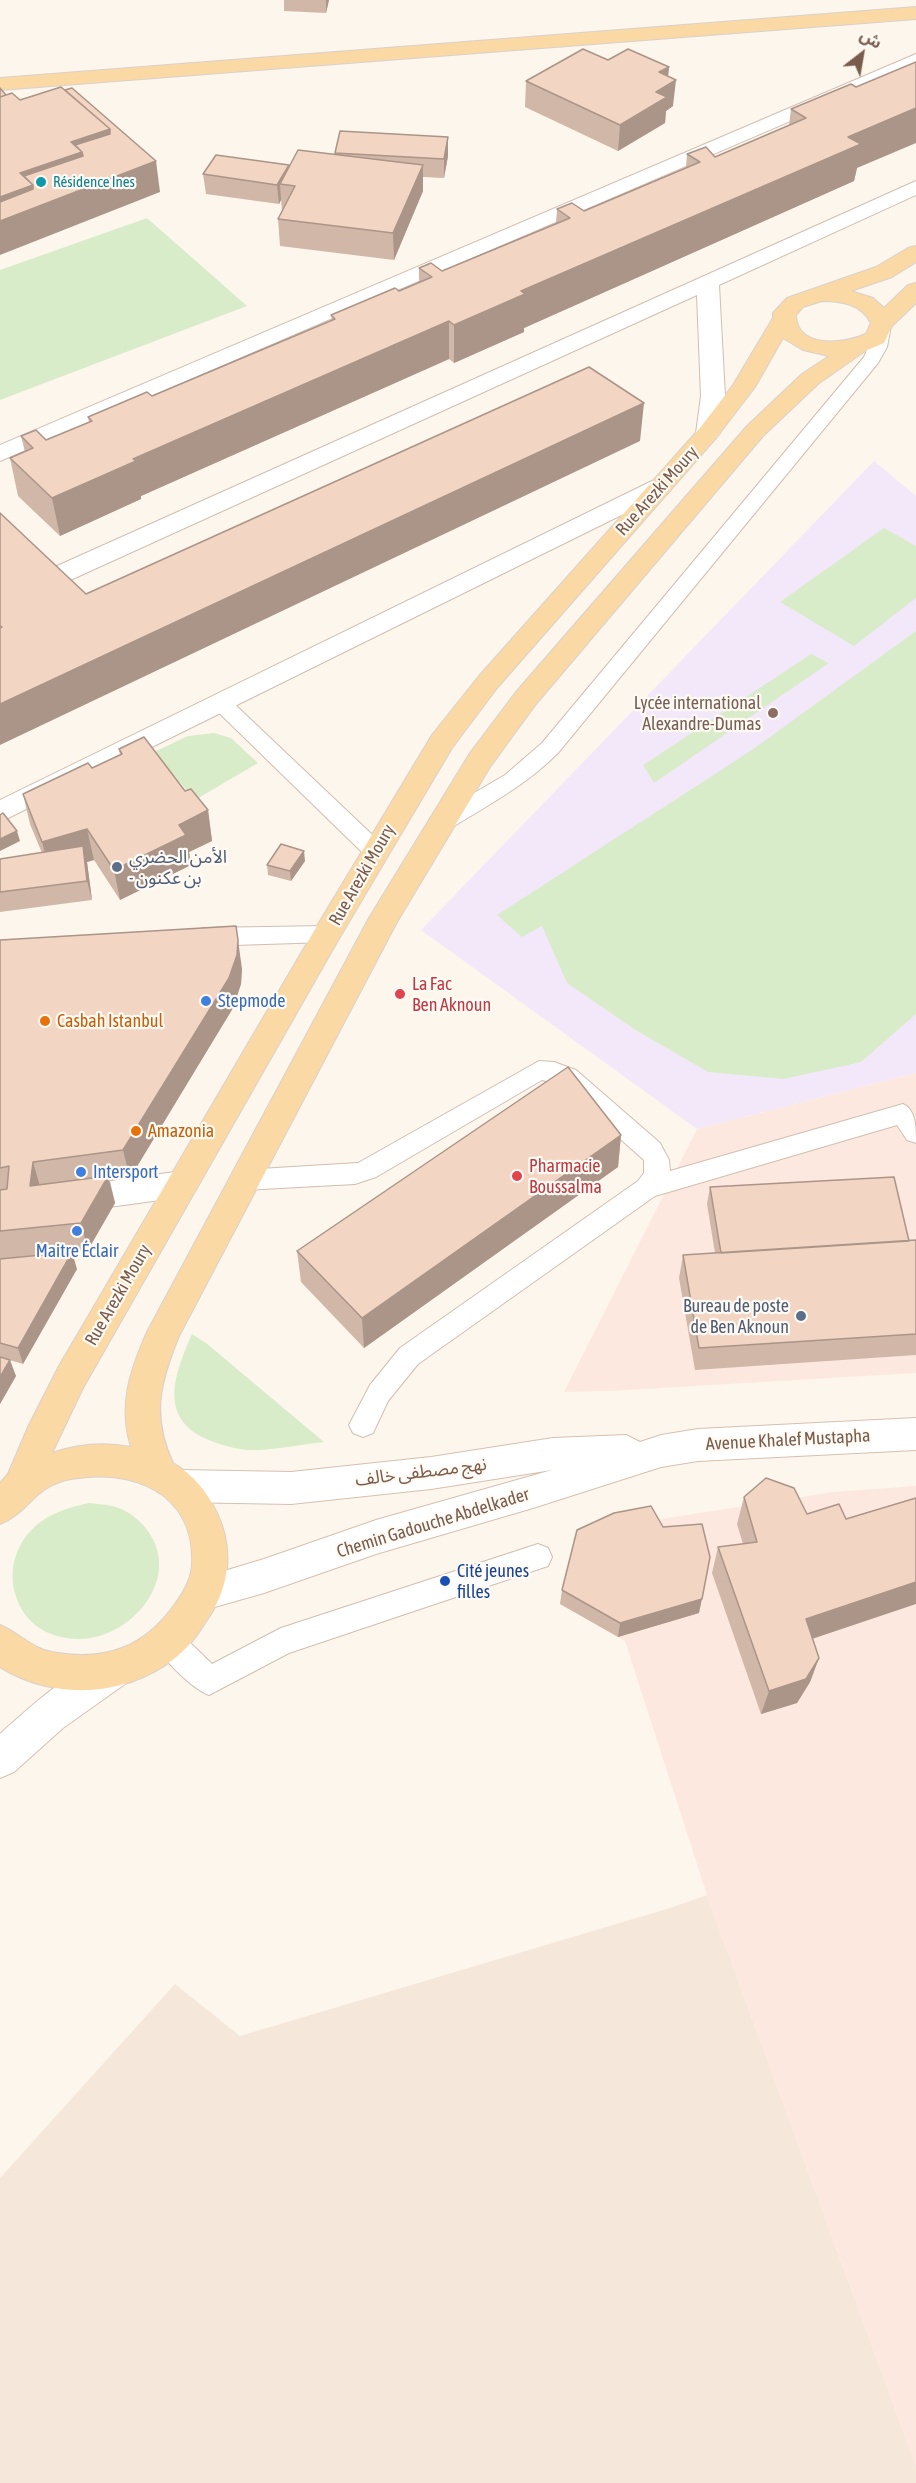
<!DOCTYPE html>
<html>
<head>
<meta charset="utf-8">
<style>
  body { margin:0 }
  #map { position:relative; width:916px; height:2483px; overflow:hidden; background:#fdf6ec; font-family:"Asap Condensed","Noto Sans Arabic",sans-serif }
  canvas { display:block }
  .north { position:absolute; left:832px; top:24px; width:60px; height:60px; -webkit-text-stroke:4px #fffaf3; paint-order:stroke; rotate:31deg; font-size:16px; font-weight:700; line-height:24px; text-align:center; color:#7a5c4d }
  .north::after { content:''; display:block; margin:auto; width:21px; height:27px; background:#7a5c4d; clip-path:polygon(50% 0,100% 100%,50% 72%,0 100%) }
</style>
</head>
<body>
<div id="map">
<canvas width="916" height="2483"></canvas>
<div class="north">ش</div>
</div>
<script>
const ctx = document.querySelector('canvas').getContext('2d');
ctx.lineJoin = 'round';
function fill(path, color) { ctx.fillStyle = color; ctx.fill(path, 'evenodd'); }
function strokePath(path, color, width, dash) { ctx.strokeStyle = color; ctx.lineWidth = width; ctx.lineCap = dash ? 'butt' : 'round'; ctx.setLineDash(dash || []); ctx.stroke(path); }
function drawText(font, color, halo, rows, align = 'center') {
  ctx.font = font + ' "Asap Condensed","Noto Sans Arabic",sans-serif'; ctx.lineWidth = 4.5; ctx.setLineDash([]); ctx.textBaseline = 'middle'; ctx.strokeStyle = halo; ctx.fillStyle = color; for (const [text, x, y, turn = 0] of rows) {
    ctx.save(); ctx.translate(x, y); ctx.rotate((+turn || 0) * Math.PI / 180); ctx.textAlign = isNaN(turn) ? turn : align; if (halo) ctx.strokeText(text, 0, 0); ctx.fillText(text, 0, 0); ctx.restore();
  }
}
fill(new Path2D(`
  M707 1895 916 2466V2483H0V2178L175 1984 240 2036 670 1908Z`), '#f5e8da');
fill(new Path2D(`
  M916 1073V1373L610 1391 564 1392 697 1129Z
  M916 1486V2466L707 1895 625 1641 560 1604 576 1545 649 1521 833 1492Z`), '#fde8e0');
fill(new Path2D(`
  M874 461 916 496V1073L697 1129 421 930Z`), '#f3e8fa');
fill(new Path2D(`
  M147 218 247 306 0 400V270Z
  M884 528 916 546V598L854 646 780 602Z
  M916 631V1014L861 1062 784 1079 708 1072 634 1029 567 983 542 926 522 937 497 915 752 750Z
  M811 654 829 663 654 783 643 765Z
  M214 733 231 738 258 763 195 800 154 752 188 736Z
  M192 1334 206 1343 324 1442C303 1444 281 1449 259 1450 243 1451 228 1447 214 1442 157 1422 173 1377 192 1334Z
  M89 1503C96 1504 104 1504 112 1506 122 1508 132 1514 139 1521 193 1572 128 1649 66 1638 50 1635 37 1629 27 1617 3 1586 10 1543 42 1521 56 1511 72 1507 89 1503Z`), '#d8ecc9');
const service = new Path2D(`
  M881 326 887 327 890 331 887 347 878 363 558 753C526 785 487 806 449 829L441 831 433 829 430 823 433 817 505 775 542 743 864 357C869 348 869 336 875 327Z
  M221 696 228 698 383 845 386 851 383 857 375 859 367 857 214 708 211 703 214 698Z
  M327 926 335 928 338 934 335 940 327 942 204 946 196 943 193 937 196 931 204 928Z
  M539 1061 554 1062 576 1070 660 1143 669 1160 670 1171 903 1104C916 1110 916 1127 916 1143L907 1140 897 1125 655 1196 418 1364 388 1401 373 1433 363 1437 353 1433 349 1425 370 1385 400 1348 638 1181 644 1173V1160L558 1084 542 1080 376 1177 355 1184 243 1190 234 1187 231 1180 234 1173 243 1170 358 1163Z
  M538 1544 548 1548 552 1557 548 1566 289 1653 209 1695C191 1688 161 1658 154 1641L158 1631 168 1627 178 1631 212 1664 281 1628Z`);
const pedestrian = new Path2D(`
  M182 1171 193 1175 198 1184 193 1193 182 1197 0 1222V1196Z`);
const minor = new Path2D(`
  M916 54V67L0 461V445Z
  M916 181V195L719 285 725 396 720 433 716 438 708 440 700 438 696 433 701 396 697 295 55 587 46 589 37 587 33 581 37 575Z
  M661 478 670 481 673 486 670 491 0 822V800L652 481Z`);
const secondary = new Path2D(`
  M916 1418V1450L698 1461 661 1467 533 1508 376 1554 264 1593 204 1610 191 1605 186 1593 191 1581 264 1559 376 1520 552 1470 431 1489 291 1504 180 1502 167 1497 162 1486 167 1475 180 1470 291 1472 431 1457 553 1438 626 1435 640 1442 661 1435 698 1429Z
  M112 1653 125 1658 131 1671 125 1684 63 1728 14 1772 0 1778V1734C32 1705 72 1669 112 1653Z`);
const primary = new Path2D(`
  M916 7V19L0 90V78Z
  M916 246V262L892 277 851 291 873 298 884 308 908 285 916 283V303L892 326 884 343 865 351 818 384 763 436 536 704 490 767 397 922 179 1336C160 1382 151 1416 173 1463 194 1475 207 1492 217 1513 234 1549 230 1587 207 1620 200 1630 194 1641 185 1649 136 1697 57 1703 0 1667V1625C19 1633 31 1648 52 1652 104 1662 144 1648 175 1604 184 1592 192 1578 192 1563 195 1492 131 1468 71 1479 33 1486 29 1513 0 1524V1483L8 1474 29 1425 59 1366 317 926 432 735 479 676 700 428 733 385 773 318V313L787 298 876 267 908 248ZM822 301C841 301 861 304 871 323L866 334C844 344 797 349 796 315L803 307ZM783 338 803 350 829 356 802 374 747 426 516 692 470 753 369 918 147 1332C130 1371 118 1405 131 1447 104 1442 78 1444 52 1453L83 1388 337 942 452 748 497 688 716 438 755 387Z`);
strokePath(service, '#d1beb0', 2);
strokePath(pedestrian, '#d1beb0', 2);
strokePath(minor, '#d1beb0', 2);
strokePath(secondary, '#d6c0b0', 2);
strokePath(primary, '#dad1cd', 2);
fill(service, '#fff');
fill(pedestrian, '#fff');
fill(minor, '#fff');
fill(secondary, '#fff');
fill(primary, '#fbd9a5');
fill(new Path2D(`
  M284 0H329L326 13 284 11Z
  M669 67 668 77 673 106 666 111 665 123 618 151 525 107 526 81Z
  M851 84 857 168 854 181 524 328V332L454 363 449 359 141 496V499L60 536 18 496 10 458 25 452 21 436 46 440 89 422 88 417 152 396 332 320 331 315 399 291 419 283V268L442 271 556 223 557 209 584 211 686 168 687 154 715 157 789 125 791 109Z
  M448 137V156L444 178 423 177V191L394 260 280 246 278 219 282 211 281 200 279 204 206 194 203 174 289 167 335 154V153Z
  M119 749 185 791 208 810 212 841 189 852 191 865 120 900 94 860 87 862 92 900 0 912V859L42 853 30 824 23 794 92 768 120 755Z
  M305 861 291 881 268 875 267 865Z
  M0 940 242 969 241 984 233 1008 130 1178 110 1181 115 1203 88 1250 18 1257 77 1269 23 1364 6 1359 16 1376 0 1404Z
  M621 1135 618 1167 364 1348 301 1282 297 1251Z
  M710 1187 909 1241 916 1240V1355L695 1370 679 1278 683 1255 715 1253 707 1204Z
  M744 1497 813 1639 819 1658 810 1682 797 1703 761 1714 712 1573 718 1547 743 1544 737 1524Z
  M663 1527 699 1613 618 1637 560 1604 562 1590Z`), '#d1b7a8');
fill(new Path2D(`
  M326 0H329L326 13Z
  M669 67 667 86 676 80 673 106 666 111 665 123 618 151 620 125 659 72Z
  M916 108V143L857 168 854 181 524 328V332L454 363V325L521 291 848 137Z
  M110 129 156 161 160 192 0 255V197L20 173 71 142Z
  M448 137V156L444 178V159Z
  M289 165 290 185 280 184 281 200 279 204 277 185Z
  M423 165V191L394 260 393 233Z
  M449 321V359L141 496V499L60 536 52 498 133 459Z
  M644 403 640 441 0 745V704Z
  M208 810 212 841 189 852 191 865 120 900 114 870 179 825Z
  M87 829 94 860 87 862 92 900 87 881 50 872 42 842Z
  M17 831 20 841 0 851V839Z
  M304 851 305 861 291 881 290 871Z
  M238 940 242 969 241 984 233 1008 130 1178 123 1150Z
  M621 1135 618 1167 364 1348 362 1318Z
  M33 1162 41 1190 30 1186Z
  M108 1176 115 1203 88 1250 81 1223Z
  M72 1252 77 1269 23 1364 18 1348Z
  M10 1360 16 1376 0 1404V1377Z
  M916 1582V1604L797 1644 806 1619Z
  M702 1599 699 1613 618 1637 620 1623Z
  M819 1658 810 1682 797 1703 761 1714 769 1691Z`), '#aa9588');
const building = new Path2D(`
  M583 49 608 60 628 49 669 67 659 72 676 80 656 92 667 97 620 125 526 81Z
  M916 62V108L848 137 861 144 521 291 525 294 454 325 449 321 133 459 136 461 52 498 10 458 33 448 21 436 36 430 46 440 92 421 88 417 147 392 152 396 335 319 331 315 395 288 399 291 432 277 419 268 431 263 442 271 570 218 557 209 572 203 584 211 700 162 687 154 706 147 715 157 806 118 791 109 851 84 856 87Z
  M61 87 110 129 71 142 82 152 20 173 33 185 0 197V97L12 93 20 100Z
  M0 88 6 95 0 97Z
  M72 88 156 161 0 221V202L33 189V185L24 176 83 156 82 152 75 145 110 134V129L65 90Z
  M340 131 448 137 444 159 335 153Z
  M298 150 423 165 393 233 278 219 295 186 280 184Z
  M216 155 289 165 277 185 203 174Z
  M589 367 644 403 0 704V628L2 627 0 626V513L86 594Z
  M144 737 185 791 191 789 208 810 179 825 186 835 114 870 87 829 42 842 23 794 88 763 92 768 122 754 119 749Z
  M3 813 17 831 0 839V815Z
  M281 844 304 851 290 871 267 865Z
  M83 846 87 881 0 892V859Z
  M236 926 238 940 237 955 229 978 123 1150 33 1162 30 1186 108 1176 81 1223 0 1231V1190L7 1189 9 1166 0 1168V940Z
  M568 1067 621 1135 362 1318 297 1251Z
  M894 1177 909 1241 721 1253 710 1187Z
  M916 1240V1334L699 1348 683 1255Z
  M72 1252 18 1348 0 1343V1259Z
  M0 1357 10 1360 0 1377Z
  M766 1478 794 1488 807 1514 839 1504 846 1519 916 1498V1582L806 1619 819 1658 806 1679 769 1691 718 1547 757 1542 744 1497Z
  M651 1506 663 1527 702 1524 710 1557 702 1599 620 1623 562 1590 577 1530 614 1513Z`);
fill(building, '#f3d5c3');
strokePath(building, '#aa9588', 1.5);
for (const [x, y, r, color] of [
  [41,182,6,"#0f9aa8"],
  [773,713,6,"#8d6e63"],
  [117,867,6,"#5c6f8a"],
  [400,994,6,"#e0444e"],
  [206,1001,6,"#3f7fe0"],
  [45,1021,6,"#e8710a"],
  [136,1131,6,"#e8710a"],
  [81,1172,6,"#3f7fe0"],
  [517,1176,6,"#e0444e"],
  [77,1231,6,"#3f7fe0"],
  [801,1316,6,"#5c6f8a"],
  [445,1581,6,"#1a4fb4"]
]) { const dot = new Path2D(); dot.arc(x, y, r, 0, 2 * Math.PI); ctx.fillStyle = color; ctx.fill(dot); strokePath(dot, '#fffaf3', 2); }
drawText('15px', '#0d838f', '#fffaf3', [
  ["Résidence Ines",53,182]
], 'left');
drawText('18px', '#7a5c4d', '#fffaf3', [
  ["Rue Arezki Moury",657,491,-48],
  ["Rue Arezki Moury",362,875,-60],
  ["Rue Arezki Moury",118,1295,-60],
  ["Avenue Khalef Mustapha",788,1440,-3],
  ["نهج مصطفى خالف",421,1472,-7],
  ["Chemin Gadouche Abdelkader",433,1523,-17]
]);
drawText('18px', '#785e54', '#fffaf3', [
  ["Lycée international",761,703],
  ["Alexandre-Dumas",761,724]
], 'right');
drawText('18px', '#4e5e75', '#fffaf3', [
  ["الأمن الحضري",129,857],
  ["- بن عكنون",129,878],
  ["Bureau de poste",789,1306,"right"],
  ["de Ben Aknoun",789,1327,"right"]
], 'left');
drawText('18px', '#be3a42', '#fffaf3', [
  ["La Fac",412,984],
  ["Ben Aknoun",412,1005],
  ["Pharmacie",529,1166],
  ["Boussalma",529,1187]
], 'left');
drawText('18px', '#366cbe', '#fffaf3', [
  ["Stepmode",218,1001],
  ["Intersport",93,1172],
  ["Maitre Éclair",77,1251,"center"]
], 'left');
drawText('18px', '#c56008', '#fffaf3', [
  ["Casbah Istanbul",57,1021],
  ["Amazonia",148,1131]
], 'left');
drawText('18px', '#164399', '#fffaf3', [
  ["Cité jeunes",457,1571],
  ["filles",457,1592]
], 'left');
</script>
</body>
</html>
